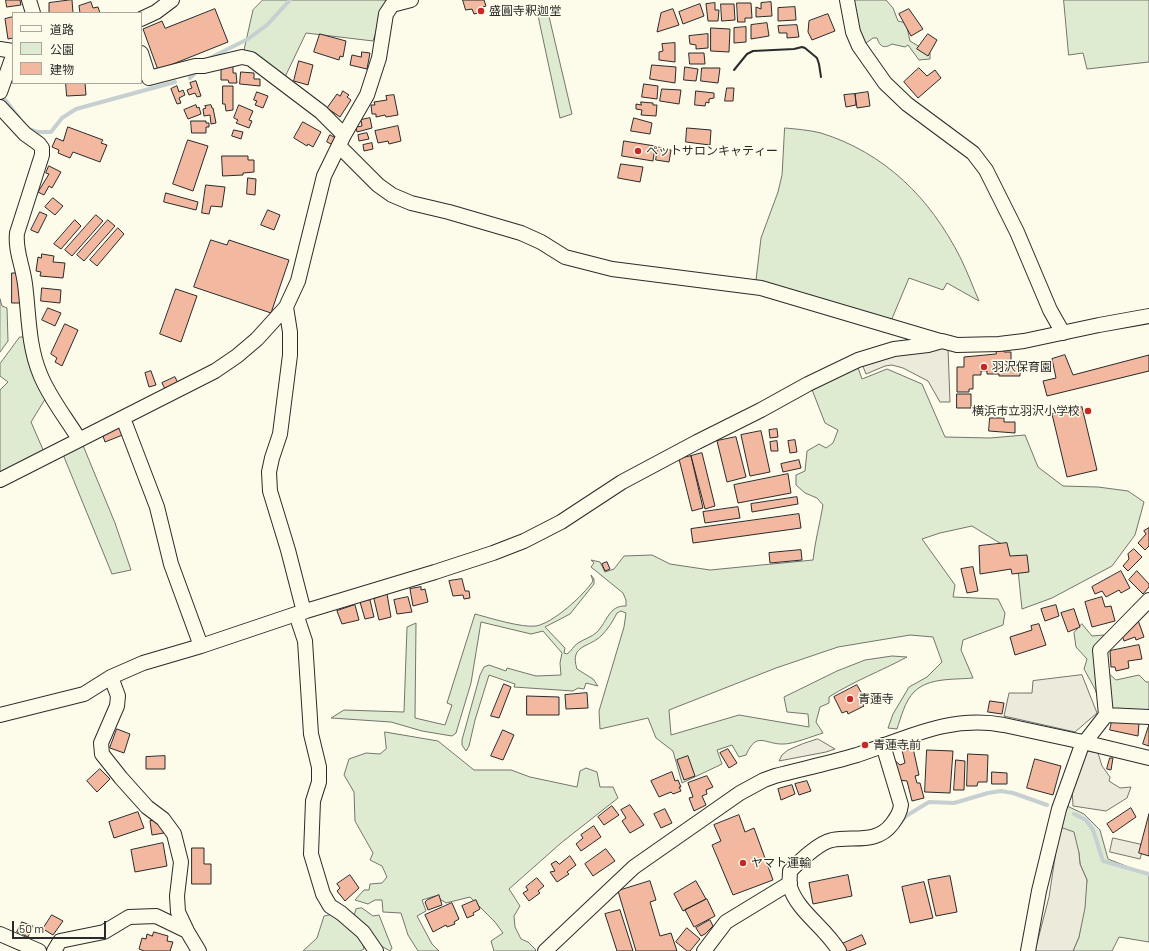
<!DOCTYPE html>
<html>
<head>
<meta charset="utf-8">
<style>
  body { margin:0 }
  #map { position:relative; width:1149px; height:951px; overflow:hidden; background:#fdfbea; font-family:Barlow,"Noto Sans JP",sans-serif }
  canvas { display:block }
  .legend { position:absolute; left:12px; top:12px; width:130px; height:72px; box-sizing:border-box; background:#fdfbea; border:1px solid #a9a89e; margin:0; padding:5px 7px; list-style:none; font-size:12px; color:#2b2b2b }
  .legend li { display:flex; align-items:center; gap:8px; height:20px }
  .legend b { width:20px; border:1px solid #a9a89e }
  .scale { position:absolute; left:12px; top:921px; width:94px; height:18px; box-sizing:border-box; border:2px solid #2b2b2b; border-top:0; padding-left:5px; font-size:12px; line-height:14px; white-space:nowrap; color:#2b2b2b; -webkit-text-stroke:3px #fdfbea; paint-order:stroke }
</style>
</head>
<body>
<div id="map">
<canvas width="1149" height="951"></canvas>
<ul class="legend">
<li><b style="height:5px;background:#fdfbea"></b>道路</li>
<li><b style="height:11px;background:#deebd1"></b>公園</li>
<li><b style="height:11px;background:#f2b8a0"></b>建物</li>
</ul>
<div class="scale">50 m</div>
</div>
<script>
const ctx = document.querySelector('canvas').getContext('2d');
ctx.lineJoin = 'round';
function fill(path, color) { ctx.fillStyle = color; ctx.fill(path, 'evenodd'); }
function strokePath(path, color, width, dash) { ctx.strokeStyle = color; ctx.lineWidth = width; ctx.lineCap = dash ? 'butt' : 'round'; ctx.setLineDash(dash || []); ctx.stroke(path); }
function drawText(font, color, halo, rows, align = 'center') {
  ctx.font = font + ' Barlow,"Noto Sans JP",sans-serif'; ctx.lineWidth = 3; ctx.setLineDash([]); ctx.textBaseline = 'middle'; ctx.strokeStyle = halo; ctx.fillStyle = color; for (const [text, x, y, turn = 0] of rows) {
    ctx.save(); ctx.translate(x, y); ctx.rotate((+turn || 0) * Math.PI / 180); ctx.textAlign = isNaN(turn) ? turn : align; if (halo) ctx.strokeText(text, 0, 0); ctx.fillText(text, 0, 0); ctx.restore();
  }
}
const green = new Path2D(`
  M263 0H385L386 2 373 41 306 33 284 79 244 50 253 10Z
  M850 0H886L893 8 898 21 906 23 910 41 930 53V59L919 60 908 45 905 47 892 44C884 49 880 47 877 38H873L866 43 862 41Z
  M1064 0H1149V62L1087 69 1083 53 1069 55Z
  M547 8 572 114 560 118 537 11Z
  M785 128C796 129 809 130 821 133 885 153 930 198 960 257 967 271 973 287 979 301L947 283 943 290 909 278 891 321 756 280 761 238 778 192 782 175Z
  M0 299 2 306 7 308 8 341 0 352Z
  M20 337H24L47 396 31 422 44 452 0 478V390L8 382 0 376V364Z
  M857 365 862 379 887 369 922 384 945 437 990 438 1025 435 1038 467 1063 486 1098 487 1128 491 1144 502 1135 535 1112 566 1052 598 1022 609 1018 570 1003 545 972 526 940 533 922 539 955 585 953 597 998 599 1005 613 1003 625 963 640 961 650 973 678C954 680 929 677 914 692 905 701 901 717 897 729L888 728 893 714 909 687 927 677 942 662 933 637 910 635 838 647 776 668 669 710 671 735 739 715 809 727 808 714 787 712 784 697 837 671 865 660 892 656 907 657C881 671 854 681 829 697V703L820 707 816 722 823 733C813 736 793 744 784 744 765 745 757 730 746 755L739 757 732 745 717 750 722 764 682 783 673 751 656 738 648 718 600 729 599 711 624 627 626 613 621 611 617 613C613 621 608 629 602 635 590 648 569 644 577 669L593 679 598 686 586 683 584 689 578 688 573 691 514 687 515 684 489 675 475 720 469 746 466 751 462 745V740L480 675 484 667 489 665 506 671 507 668 536 676 561 675 560 663 562 653 543 631 531 634 481 622 471 683 456 733 452 736 422 731 391 722 331 718 344 710 404 712 407 627 416 623 415 718 445 725 452 705 447 703 475 614C490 618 522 628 536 626 553 623 583 596 593 581L591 575 594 579V584L570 614 545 627 565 648 564 653 567 654C572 651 573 646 578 643 584 639 592 637 597 632 607 622 609 605 626 606V600L623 593 591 567 594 563 591 560 600 562 605 572 614 569 624 556 652 555 670 564 710 570 813 560C815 541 820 523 823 505L817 498 805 493 796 485V475L805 471 807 451 819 444 826 448 833 443 838 430 825 423 811 387Z
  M82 443 115 523 131 570 112 574 62 452Z
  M1082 624 1092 636 1104 635 1107 672 1116 680 1139 675 1146 682H1149V713L1102 711 1095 689 1084 669 1087 659 1076 647 1074 633Z
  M385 732 438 741 474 770H511L530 777 577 787 580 771 586 768 597 772 600 787H613L618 798 561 843 509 889 520 906 514 916 515 927 521 939 528 942 536 950 535 951H494L491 941 503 933 495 922 470 897 446 903 435 896 422 900 426 911 417 916 432 944 439 951H418L408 935 401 913 383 912 382 900H375L368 904 355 900 364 890H369L370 884 382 883 387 877 382 866 370 860 373 853 355 821 354 792 344 775 349 759 366 753 380 754 386 749Z
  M1065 805 1084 814 1100 830 1108 859 1149 875V942L1119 937 1112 951H1073L1079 937 1087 880 1080 864 1079 853 1060 827Z
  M362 908 373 916 379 915 392 948 390 951 376 943 364 942 363 945 364 949 360 951H303L317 938 324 916 338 913 354 916 356 909Z`);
fill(green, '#deebd1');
strokePath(green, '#74746e', 1);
const parking = new Path2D(`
  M948 348 950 402H940L928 381 903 368 892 365 885 366 866 374 862 364 894 353Z
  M1082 675 1097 713 1075 732 1004 716 1009 693H1032L1033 681Z
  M818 739 835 749 826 752 779 761 782 755 788 750 802 744Z
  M1083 750 1098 753 1102 766 1110 777 1109 781 1120 788 1131 787 1127 798 1106 811 1073 806 1072 788Z
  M1060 827 1074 832 1079 853 1080 864 1087 880 1085 908 1079 937 1073 951H1035L1049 897Z
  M1113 838 1144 845 1140 859 1110 852Z`);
fill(parking, '#eceadb');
strokePath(parking, '#74746e', 1);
strokePath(new Path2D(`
  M208 59 248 39 267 25 290 0
  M190 78 197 71
  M3 97 19 118
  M28 129 38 132H51L62 118 76 109 175 82
  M1074 814 1086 820 1093 830 1103 861 1149 874
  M901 822 906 816 929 802 954 803 988 793 1001 791 1013 793 1047 805`), '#c7d0d0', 4);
const building = new Path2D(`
  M6 0H20L21 5 7 7Z
  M72 0 73 13H49V3Z
  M463 0H484L486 6 483 7 485 11 474 14 472 9 466 10Z
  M91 2 93 8 98 7 100 13H80L79 6Z
  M771 2 772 16 756 17V7L761 9V3Z
  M715 3V10H719L718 21H708L706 4Z
  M737 3H751L752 18H745V22H738Z
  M700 4 704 16 683 24 679 12Z
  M721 4H734L735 20 722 21Z
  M795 7 796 20 778 21V8Z
  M215 9 228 42 158 70 143 29 162 21 165 28Z
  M673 9 679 25 657 32 661 13Z
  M909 9 923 29 911 36 899 14Z
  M828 14 835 31 812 40 808 32 809 21Z
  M13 17V38L8 39 5 19Z
  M767 23 769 36 751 39V25Z
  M797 25 799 37 787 38V33H779L778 26Z
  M746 27V42L734 43V28Z
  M711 28 730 29 729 52 711 51Z
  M320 34 346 41 343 57 340 56 339 60 314 52Z
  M708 34V48L696 49V45L690 44 689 36Z
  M928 34 937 40 928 56 917 49Z
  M675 43V62L659 60V52L663 51 662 44Z
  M362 52 370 53 367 69 350 65 352 55 361 57Z
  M689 53H704L705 64H690Z
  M299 61 313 65 308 85 294 81Z
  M652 65 676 67 675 83 650 79Z
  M233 66V73H236L237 83H229L228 80H221V67Z
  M685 67 698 69 696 81 684 80Z
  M702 68H720L718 83 701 81Z
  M919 68 927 76 935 70 941 78 918 98 904 82Z
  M241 72 254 73V79H260V86L240 84Z
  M196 81 201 96 197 97 195 93 189 95 187 90 192 88 190 83Z
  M66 83H85L86 95 67 96Z
  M644 84 658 86 657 99 642 97Z
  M177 86 179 92 183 90 185 95 179 98 181 103 177 104 171 89Z
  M223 86H233V110L226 111 225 104H223Z
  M727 88H734L733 101H725Z
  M662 89 681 90 679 104 660 101Z
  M343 91 349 95 347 97 351 100 340 117 327 108 337 94 340 96Z
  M696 91 714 93V98L709 99V103L706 102 705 106 695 105Z
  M257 92 268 96 263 108 255 105 257 101 254 100Z
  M868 92 870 106 857 108 855 94Z
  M855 94 856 105 846 107 844 95Z
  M394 95 398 115 386 117 385 115 376 117V114H372L371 105H375L374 102 387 100 386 96Z
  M641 102 653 103V105H657L656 116 641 115 642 110 636 109V104L641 105Z
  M196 105 197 108 199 107 201 114 188 119 184 110Z
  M211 105 212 108H213L216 123 211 124 210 115 204 116 203 109 206 108 205 106Z
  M239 105 253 111 249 120 252 121 249 128 236 123 238 120 234 118Z
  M370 118 372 128 357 132 356 127 362 126 361 120Z
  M634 118 652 123 650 134 631 131Z
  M191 121H206V123H209V127H206V133H192Z
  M303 122 321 132 313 147 308 144 307 146 294 138Z
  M398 126 401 141 389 144 388 141 378 143 375 131Z
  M68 127 103 140 101 143 107 145 100 162 73 152 70 158 58 153 59 150 52 147 56 138 63 141Z
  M687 128 711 130 710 145 686 142Z
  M234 130 243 132 241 139 232 136Z
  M367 133 369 139 359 141 358 135Z
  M330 135 338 139 335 146 327 142Z
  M188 140 208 146 193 191 173 184Z
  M624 141 655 146 653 161 622 156Z
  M372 143 373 149 364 151 363 145Z
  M658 147 671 150 669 162 656 160Z
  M222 156H248V160H254V172L243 173V175L223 176Z
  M621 164 643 167 640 182 618 178Z
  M49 166 61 172 52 188 49 186 44 195 38 192 49 174 46 173Z
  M248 178 256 179 255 195 247 194Z
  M206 185 225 187 222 207 211 206 209 214 202 213Z
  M166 193 198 202 196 210 164 202Z
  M53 198 63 206 55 215 45 207Z
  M268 210 280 215 274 230 261 225Z
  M40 212 47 215 38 233 31 230Z
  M96 215 103 221 72 256 65 250Z
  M75 220 81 226 61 249 54 244Z
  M108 220 115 226 84 261 77 255Z
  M118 228 124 234 97 266 90 260Z
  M211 240 227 245 229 240 289 260 271 313 194 287Z
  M42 254 54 256 53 262 65 263 63 278 40 276 41 272 36 271 38 257 41 258Z
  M12 273H19L23 303H12Z
  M42 288 61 290 60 303 41 301Z
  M176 289 197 296 181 342 160 334Z
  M48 308 61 313 55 326 42 320Z
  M65 324 78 330 62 366 55 362 57 358 51 354Z
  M996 349H1004V352H1011V362H1020V376H999V374H987V371H981V375H973V389H969V392H957V367H964V357L996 354Z
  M1065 355 1073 375 1149 355V371L1047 396 1043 381 1056 378 1052 359Z
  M151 371 156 385 149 387 145 373Z
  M175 377 178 383 165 389 162 383Z
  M957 394H971V408H957Z
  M1082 407 1097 470 1067 477 1052 414Z
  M990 418H1004V422H1015V433L989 431Z
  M121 425 125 434 105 442 102 433Z
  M777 429 778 437 770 438 769 430Z
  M761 431 770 472 750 476 741 435Z
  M736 437 746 477 727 482 717 441Z
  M795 440 797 452 790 453 788 441Z
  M777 441 778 451H771L770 442Z
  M702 453 715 506 705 509 691 456Z
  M691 456 703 508 692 511 679 459Z
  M799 460 801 468 783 472 781 464Z
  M788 474 791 493 738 503 734 485Z
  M797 497 798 504 752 512 751 504Z
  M738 507 740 518 705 523 703 512Z
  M799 514 801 528 693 543 691 529Z
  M1149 528V546L1145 550 1138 543 1146 534 1144 531Z
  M1007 543 1010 556 1027 555 1029 572 1012 574 1011 569 980 574 979 546Z
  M1134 549 1142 557 1128 571 1123 566 1129 559 1128 554Z
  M801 550 802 560 770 563 769 553Z
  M607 562 610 569 605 571 602 564Z
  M973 567 978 591 967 593 961 569Z
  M1121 571 1130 588 1121 593 1119 590 1106 597 1102 591 1095 594 1092 587Z
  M1137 571 1149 584V587L1143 594 1129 580Z
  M462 579 465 591H469L470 598 464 599 463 595 453 596 449 581Z
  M421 587V590L425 589 428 602 413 606 410 589Z
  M387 594 391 617 379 620 374 599Z
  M408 597 412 612 397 614 394 600Z
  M1102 597 1105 607 1111 606 1115 621 1092 627 1085 602Z
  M370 600 374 617 365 619 360 602Z
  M355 605 359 620 342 624 337 611Z
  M1056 605 1059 616 1045 621 1041 609Z
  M1074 609 1080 627 1068 632 1061 613Z
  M1138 620 1144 637 1136 640 1135 637 1124 641 1121 633Z
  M1039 624 1046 645 1015 655 1010 637 1032 630 1031 626Z
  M1139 645 1142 659 1128 661 1129 668 1116 671 1115 667H1111L1110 651Z
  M504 684 511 687 499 718 491 716Z
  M857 685 866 701 862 703 864 706 848 714 847 711 842 713 834 697Z
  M587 693 588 708 566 709 565 695Z
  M527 696 559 697V715H527Z
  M990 701 1004 703 1002 714 988 712Z
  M1113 717 1139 723 1138 736 1110 730Z
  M1149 725V746L1143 744Z
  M117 729 130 734 124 753 110 748Z
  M503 730 514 735 503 760 491 756Z
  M913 748 919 775 915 776 917 783H920L924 798 912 801 907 781 899 780 892 758 900 765 905 763 902 750Z
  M728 749 737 763 729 768 720 753Z
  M927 750 953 751 950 793 925 792Z
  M968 754 988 755 987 782H978L977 786H967Z
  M165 756V769H146V757Z
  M688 756 695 776 684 780 677 760Z
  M1110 758H1113L1111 770 1107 769Z
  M1035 759 1061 766 1053 795 1027 788Z
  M956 760 965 761 964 790H954Z
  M100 769 110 779 97 792 87 781Z
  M672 772 675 781 678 780 681 787H679L681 791 673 794 671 792 659 797 651 781Z
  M992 772 1007 773V784H992Z
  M707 776 713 787 706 790 707 794 702 796 706 805 694 811 689 798 693 797 688 783Z
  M807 781 811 791 799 795 795 784Z
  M792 785 795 794 781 800 778 789Z
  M630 805 644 825 630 833 622 821 626 818 621 810Z
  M612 806 619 815 604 825 598 817Z
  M1131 808 1136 817 1113 833 1107 824Z
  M665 809 672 823 661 828 654 814Z
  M138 812 144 828 114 838 109 822Z
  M1149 814V856L1139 853Z
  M739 815 745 832 754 828 773 880 733 895 712 845 721 841 714 825Z
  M163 820 164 833 152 835 150 821Z
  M594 826 601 837 581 851 576 844 583 838 581 835Z
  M163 843 167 866 135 872 131 850Z
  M192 848H204V864H211V884H192Z
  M606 849 615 861 593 876 585 864Z
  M570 856 576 865 567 872 569 874 557 882 550 872 555 871 551 864 556 861 559 864Z
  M350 875 359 888 345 901 337 891 340 888 337 884Z
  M848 875 852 896 813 904 809 883Z
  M950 876 957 912 936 916 928 880Z
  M537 878 544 886 538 891 540 893 529 901 523 893 528 890 526 887Z
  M650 881 656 900 650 902 660 936 671 933 677 951H636L618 891Z
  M696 881 706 899 683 911 674 894Z
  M924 882 933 918 910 923 902 887Z
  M439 895 442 905 428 910 425 902 427 900Z
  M707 899 715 916 694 927 685 910Z
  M476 900 480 909 473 913 474 915 467 918 462 906Z
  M452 903 459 919 454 922 455 924 447 927 446 925 433 932 425 915Z
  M620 910 633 951H617L605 914Z
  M52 915 63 921 53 935 43 929Z
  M710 920 713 926 705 934 701 936 696 928Z
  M22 922 33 926 28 937 17 932Z
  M687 928 700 939 690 951H687L676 942Z
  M154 932 168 936 167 941 173 942 170 951H144L139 949 142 938 146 939 147 934 152 936Z
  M862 935 866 944 849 951H845L842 944Z`);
fill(building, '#f2b8a0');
strokePath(building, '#2b2b2b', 1);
const minor = new Path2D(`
  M29 0 33 13
  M847 0 853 32 859 46 885 83 907 104 973 153 986 170 1017 232 1050 310 1063 333
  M141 19 156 12 172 0
  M0 49 13 51
  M141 53 149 78 195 66H204L242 57 251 59 321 112 344 135
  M0 92 13 56
  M0 107 25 134 39 144 42 148V155L17 233C15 251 23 266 25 284 29 314 28 345 40 374 49 397 66 418 79 439
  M339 146 378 185 392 195 411 203 449 212 521 233 541 242 565 257 612 269 761 288 940 341
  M286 307 290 332V355L280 434 272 458 269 472 270 491 288 550 304 612
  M123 418 157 507 171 564 201 646
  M0 480 215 371 237 356 257 339 286 307 298 281 324 176 344 135 367 95 379 58 386 14 392 5 411 0
  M296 614 305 641 311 734 319 767V782L313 801 311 854 323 894 330 906 341 913 363 932 376 951
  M111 677 118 696 117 706 101 743 102 754 121 778 147 807 163 819 174 834 181 862 177 896 178 912 187 931 199 951
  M0 715 84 694 111 677 143 663 201 646 296 614 435 572 493 553 524 541 561 522 622 482 697 442 761 410 808 384 858 360 894 349 928 345 942 341 957 345 999 344 1024 341 1099 325 1149 316
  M1106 715 1149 717
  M1085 742 1106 715 1100 650 1149 600
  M0 934 39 951
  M54 951 60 941 104 932 129 917 156 916 187 931
  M545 951 634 867 740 793 764 780 775 776C802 769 830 763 857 755 908 738 948 715 1004 725L1083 742 1149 758
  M704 951 726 922 790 883
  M839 951C826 928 798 912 790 887 789 882 790 876 790 871 800 861 818 843 832 840 854 836 877 844 892 824 897 817 900 813 901 805L883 745
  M1028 951 1039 891 1059 809 1083 742`);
strokePath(minor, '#2b2b2b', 16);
strokePath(minor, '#fdfbea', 14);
strokePath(new Path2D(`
  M734 70 747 54 753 51 794 49 802 47 805 48 817 58 819 64 821 77`), '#2b2b2b', 2);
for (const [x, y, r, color] of [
  [481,11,4,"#c62828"],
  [638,151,4,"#c62828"],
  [984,367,4,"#c62828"],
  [1088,411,4,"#c62828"],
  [850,699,4,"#c62828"],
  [865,745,4,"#c62828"],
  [743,863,4,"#c62828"]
]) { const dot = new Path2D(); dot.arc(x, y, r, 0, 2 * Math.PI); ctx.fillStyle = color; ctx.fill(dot); strokePath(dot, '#fdfbea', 1.5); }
drawText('12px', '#2b2b2b', '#fdfbea', [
  ["盛圓寺釈迦堂",489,11],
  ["ペットサロンキャティー",646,151],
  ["羽沢保育園",992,367],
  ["横浜市立羽沢小学校",1080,411,"right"],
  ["青蓮寺",858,699],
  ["青蓮寺前",873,745],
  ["ヤマト運輸",751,863]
], 'left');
</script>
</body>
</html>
